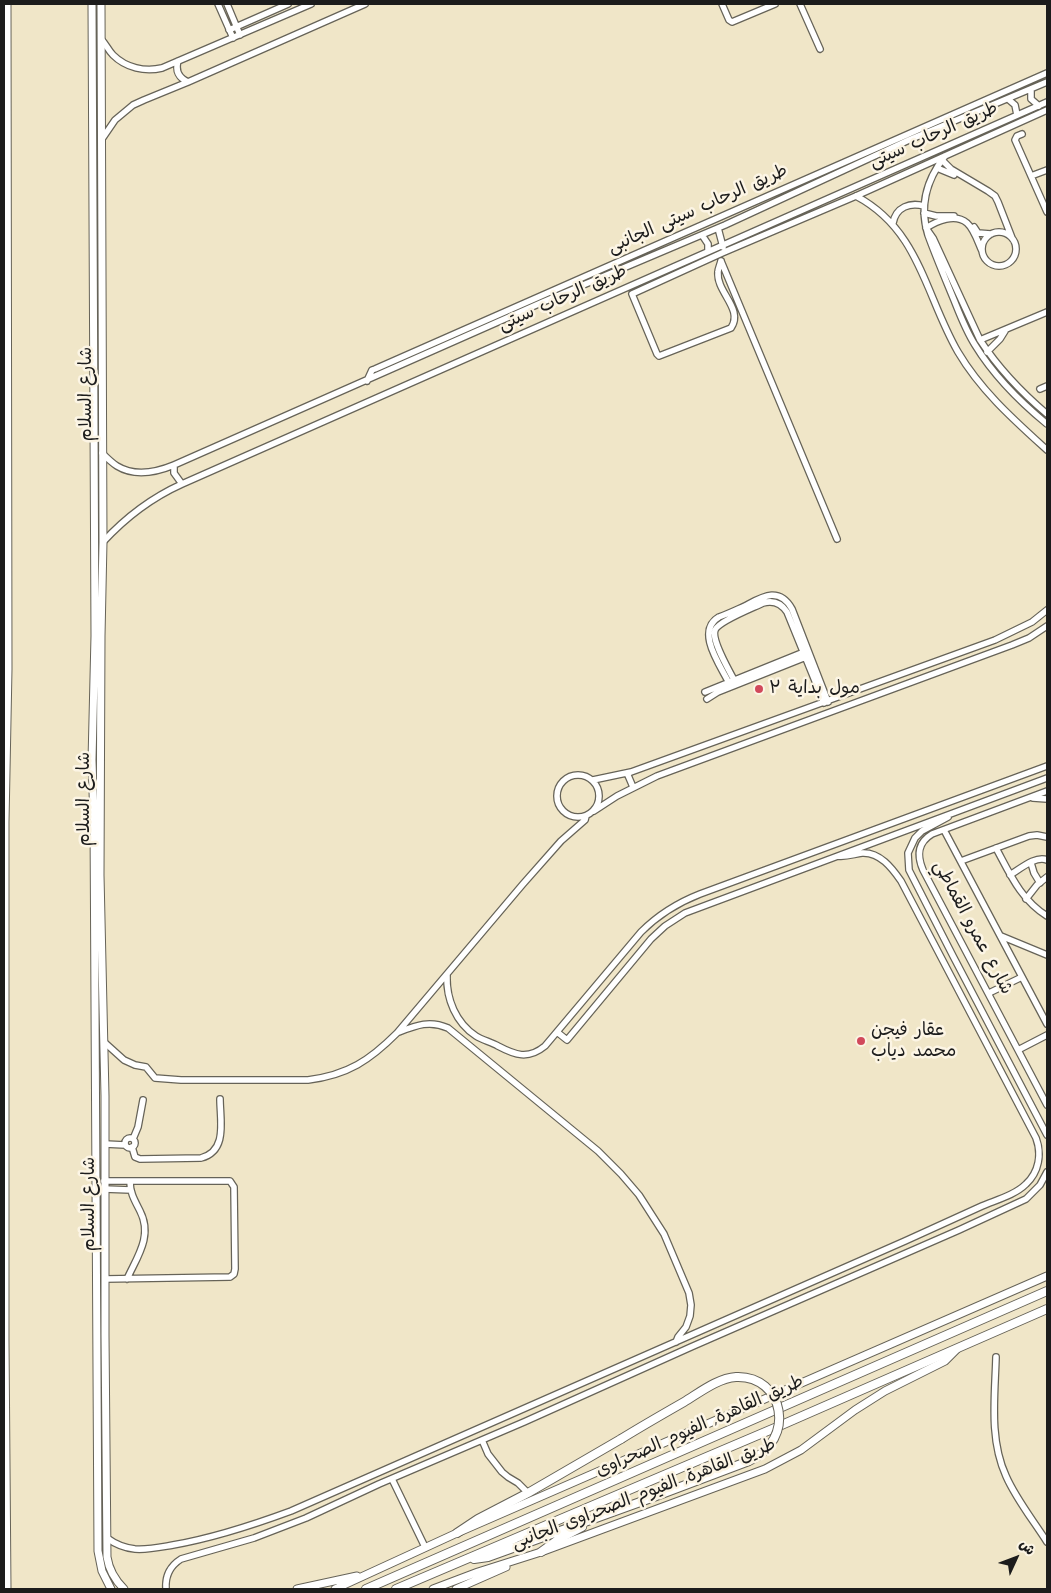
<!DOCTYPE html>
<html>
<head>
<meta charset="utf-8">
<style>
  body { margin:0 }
  #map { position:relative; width:1051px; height:1593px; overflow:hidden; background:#f0e6c8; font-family:"Architects Daughter","Playpen Sans Arabic",sans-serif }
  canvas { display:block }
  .frame { position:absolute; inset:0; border:5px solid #1c1c1c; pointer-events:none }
  .north { position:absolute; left:991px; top:1533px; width:50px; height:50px; -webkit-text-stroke:4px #fcf5e5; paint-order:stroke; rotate:47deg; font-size:14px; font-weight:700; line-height:20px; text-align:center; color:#1c1c1c }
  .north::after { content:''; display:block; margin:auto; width:18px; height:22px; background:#1c1c1c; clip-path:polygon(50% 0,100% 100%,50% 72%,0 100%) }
</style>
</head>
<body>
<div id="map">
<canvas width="1051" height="1593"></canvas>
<div class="frame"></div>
<div class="north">ش</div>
</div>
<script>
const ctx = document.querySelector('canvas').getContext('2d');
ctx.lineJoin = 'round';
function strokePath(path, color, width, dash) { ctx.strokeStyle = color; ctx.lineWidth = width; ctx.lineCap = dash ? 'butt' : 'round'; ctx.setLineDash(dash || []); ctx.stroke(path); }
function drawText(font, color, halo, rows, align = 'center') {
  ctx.font = font + ' "Architects Daughter","Playpen Sans Arabic",sans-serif'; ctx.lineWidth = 5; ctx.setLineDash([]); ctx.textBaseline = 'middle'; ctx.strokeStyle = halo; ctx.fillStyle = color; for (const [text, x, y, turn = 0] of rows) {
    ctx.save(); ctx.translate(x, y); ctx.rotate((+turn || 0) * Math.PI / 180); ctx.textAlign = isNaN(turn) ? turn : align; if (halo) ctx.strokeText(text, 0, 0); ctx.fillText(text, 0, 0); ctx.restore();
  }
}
const minor = new Path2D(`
  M218 4 233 38
  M227 4 240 35
  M722 4 729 20 732 22 775 4
  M800 4 820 49
  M229 30 288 4
  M101 39C106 44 108 50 113 55 126 68 145 72 162 68L311 4
  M178 61C175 71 179 78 188 82
  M1031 89V99L1039 106
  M1008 99 1015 105 1017 115
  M1022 134 1017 136 1015 140 1047 212
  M102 139 115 120 133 105 144 100 188 82 365 4
  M945 156C927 179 919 206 928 235 936 257 945 278 954 300 960 315 966 331 975 345 994 376 1019 401 1047 424
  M942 160 951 169 988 191 995 196 998 202 1012 238
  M937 168 954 175
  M1031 176 1047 170
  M856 196C920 230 925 295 958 352 981 391 1014 420 1047 450
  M924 213 936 216H954
  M893 223C896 207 910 202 924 206
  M974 227 978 233 991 234
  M718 228 723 247
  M982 249a17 17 0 1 1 34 0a17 17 0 1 1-34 0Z
  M702 235 708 244V251
  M982 251C978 242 974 229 967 223 955 213 937 221 926 228L933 238 980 340C999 369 1021 392 1047 414
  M721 261C720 265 718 269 718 272 716 292 744 309 731 328L659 356 657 354 632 294 722 253 856 196 1047 110
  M721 261 837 539
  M980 340 1047 312
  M987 352 1000 339 1005 331
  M367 381 372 370 375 369 1047 73
  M1040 389 1047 386
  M102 453C107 458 112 463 117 466 135 477 157 472 174 465L543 302 725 225 909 140 1047 82
  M174 465V473L182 484
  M103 542C126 517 151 498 182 484L1047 102
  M734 680C729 670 711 640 715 630 719 621 753 608 763 603 773 600 781 603 787 612L824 703
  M729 683C720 665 695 631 719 617 728 614 736 610 745 606 762 597 779 586 792 609L828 702
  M705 692 804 652
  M707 699 718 692 806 657
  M627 773 633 787
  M557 796a21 21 0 1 1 42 0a21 21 0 1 1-42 0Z
  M593 780 631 772 995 640 1032 622 1047 610
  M1047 791 932 834C917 843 917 856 923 870L1047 1105
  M1033 798 1047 799
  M594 811 617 796 657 776 1012 645 1029 638 1047 626
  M948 817 922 831 915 838 908 853 909 870 953 956 1047 1135
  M944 830 1047 1024
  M996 848C1010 874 1021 900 1047 916
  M961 861 1029 836 1037 835 1047 837
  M1031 863 1034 873 1040 883
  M1010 875C1020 869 1036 855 1047 860
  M1026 899 1037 885 1047 877
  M1001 936 1047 955
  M447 975C446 999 456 1023 476 1036 482 1040 491 1042 498 1046 515 1055 528 1060 545 1046L641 932C658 915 677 903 700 894L1047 766
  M989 993 1022 977
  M399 1032C417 1025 430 1020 448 1028L598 1151 621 1174 639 1195 664 1234 689 1293 691 1305 690 1316 686 1327 678 1337 676 1342
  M557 1032 567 1040 651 939 665 926 685 913 1047 778
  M104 1042 124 1060 135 1065 146 1067 155 1078 181 1080H308C348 1075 370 1060 397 1033L523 884 561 841 585 820 586 816
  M1018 1050 1047 1035
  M125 1143a5 5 0 1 1 10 0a5 5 0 1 1-10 0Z
  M133 1139 138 1127 143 1100
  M105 1144 125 1145
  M132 1147 135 1157 140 1159 201 1158C228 1151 220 1120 220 1099
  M104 1181H230L234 1187 235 1269 234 1274 230 1277 105 1279
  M104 1189 131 1190
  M127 1279C137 1257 153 1236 140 1211 135 1201 130 1193 130 1182
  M996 1357C995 1396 989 1439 1006 1476 1016 1499 1033 1520 1047 1542
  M482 1440 488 1454 502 1472 508 1477 518 1483 528 1493
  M392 1479 425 1547
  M107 1538C115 1544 125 1548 135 1549 148 1550 161 1547 173 1545 214 1538 253 1525 291 1511L905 1241C931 1229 956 1218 982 1206 996 1200 1015 1195 1026 1184 1039 1172 1042 1154 1036 1138L901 881C892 868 880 852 862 853 854 854 847 857 838 856
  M166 1589C165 1576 170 1566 181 1559L254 1538 306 1518 379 1484 524 1422 691 1347 959 1230 1026 1199 1040 1185 1047 1172`);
const major = new Path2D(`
  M92 4 95 636 92 760 94 822 98 1551 102 1571 111 1589
  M101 4 103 542 101 636 100 875 105 1096V1335L107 1557C109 1570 115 1580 124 1589
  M7 1589 5 1341V822L8 669 7 4
  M297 1589 357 1576
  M335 1589 457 1533 1047 1276
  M433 1589 478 1572 541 1552 765 1469 801 1450 855 1410 885 1391 945 1361 957 1349
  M456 1589 506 1567`);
const highway = new Path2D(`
  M457 1533 478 1519 528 1493 621 1439
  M541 1552 559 1539 582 1527
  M474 1559 488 1557 643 1501
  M366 1589 1047 1291
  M396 1589 777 1427 1047 1309`);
strokePath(minor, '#666358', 8);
strokePath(major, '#666358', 9);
strokePath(highway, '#666358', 10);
strokePath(minor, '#fff', 5.5);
strokePath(major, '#fff', 7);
strokePath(highway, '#fff', 8);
const highwayBridge = new Path2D(`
  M621 1439C642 1426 663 1414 684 1402 699 1393 718 1378 736 1377 784 1375 797 1440 749 1461L643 1501`);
strokePath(highwayBridge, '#666358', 10, []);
strokePath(highwayBridge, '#fff', 8);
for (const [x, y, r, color] of [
  [759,689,5,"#d1495b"],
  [861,1041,5,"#d1495b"]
]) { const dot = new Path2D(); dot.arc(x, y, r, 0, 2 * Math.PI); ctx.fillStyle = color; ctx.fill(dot); strokePath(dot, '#fcf5e5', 2); }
drawText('18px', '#1c1c1c', '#fcf5e5', [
  ["طريق الرحاب سيتى",934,136,-24],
  ["طريق الرحاب سيتى الجانبى",698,210,-24],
  ["طريق الرحاب سيتى",563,299,-24],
  ["شارع السلام",87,394,-90],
  ["شارع السلام",85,799,-90],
  ["شارع عمرو القماطي",972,928,62],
  ["شارع السلام",90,1204,-90],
  ["طريق القاهرة, الفيوم الصحراوى",700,1427,-24],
  ["طريق القاهرة, الفيوم الصحراوى الجانبى",644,1495,-21]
]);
drawText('18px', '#1c1c1c', '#fcf5e5', [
  ["مول بداية ۲",769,689],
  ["عقار فيجن",871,1031],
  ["محمد دياب",871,1052]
], 'left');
</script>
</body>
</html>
